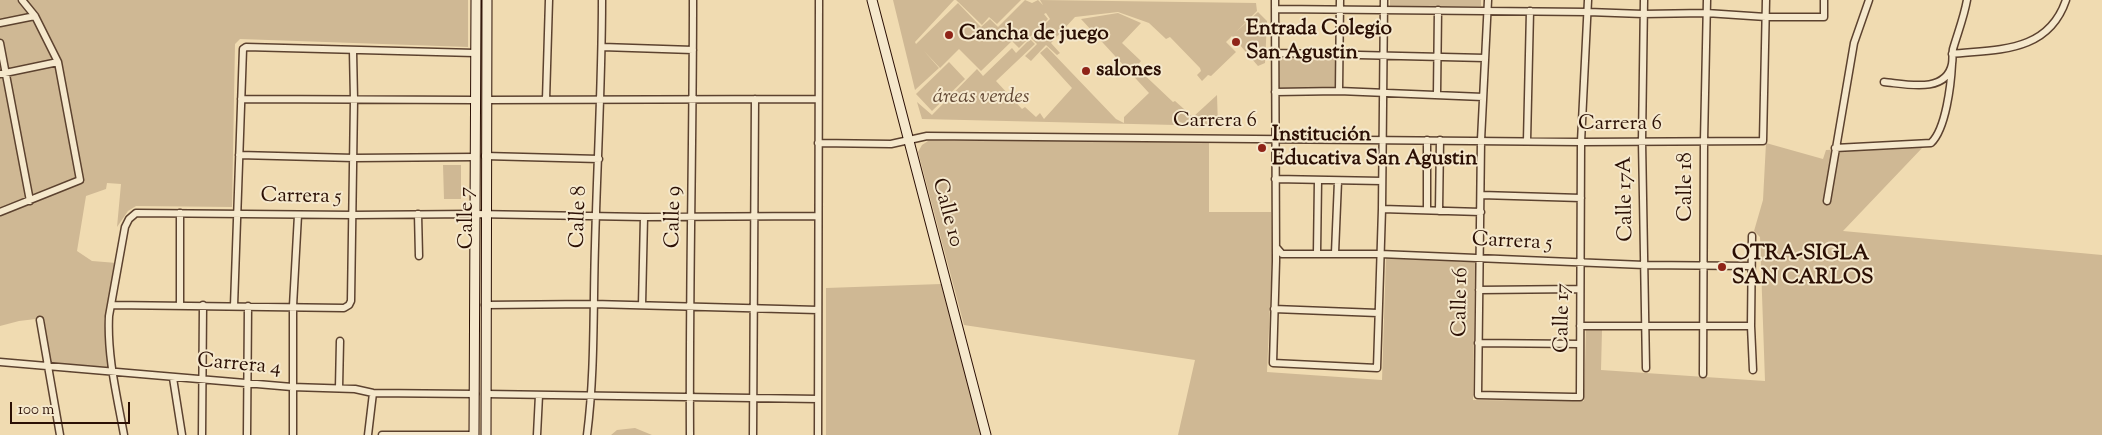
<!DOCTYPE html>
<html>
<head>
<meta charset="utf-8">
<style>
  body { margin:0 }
  #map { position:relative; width:2102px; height:435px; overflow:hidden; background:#f0dbb1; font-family:"Sorts Mill Goudy",serif }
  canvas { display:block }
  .scale { position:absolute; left:10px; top:402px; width:120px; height:22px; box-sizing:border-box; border:2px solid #2b0f04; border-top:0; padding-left:6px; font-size:15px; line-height:18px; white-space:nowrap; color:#2b0f04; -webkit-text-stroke:4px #f5e8cc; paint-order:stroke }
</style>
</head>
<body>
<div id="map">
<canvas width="2102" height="435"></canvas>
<div class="scale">100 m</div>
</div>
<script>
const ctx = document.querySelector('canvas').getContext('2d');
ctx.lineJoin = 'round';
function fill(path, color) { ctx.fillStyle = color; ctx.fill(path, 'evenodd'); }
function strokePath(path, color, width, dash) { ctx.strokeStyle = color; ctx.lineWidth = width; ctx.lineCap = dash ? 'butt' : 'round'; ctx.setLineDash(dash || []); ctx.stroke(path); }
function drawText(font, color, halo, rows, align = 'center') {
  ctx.font = font + ' "Sorts Mill Goudy",serif'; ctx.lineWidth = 4; ctx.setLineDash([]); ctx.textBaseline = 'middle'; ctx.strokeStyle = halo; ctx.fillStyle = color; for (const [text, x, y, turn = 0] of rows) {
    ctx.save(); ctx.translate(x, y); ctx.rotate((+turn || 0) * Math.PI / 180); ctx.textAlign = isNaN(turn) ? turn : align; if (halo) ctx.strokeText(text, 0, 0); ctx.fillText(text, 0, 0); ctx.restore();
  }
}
fill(new Path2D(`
  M0 0H468V47L240 39 235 44 232 207 136 206 128 211 117 227 121 184 107 183 106 189 86 196 77 251 92 261 117 263 110 305 104 319 108 367 51 363 44 318 19 321 0 326Z
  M893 0H954L915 42 916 44 958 3 981 27 990 19 998 27 1025 0 1032 3 1038 0 1043 5 1040 0 1256 3 1257 11 1236 32 1258 12 1267 21 1265 63 1258 66 1232 36 1226 42 1236 52 1211 76 1208 75 1202 81 1197 75 1201 71 1200 68 1170 37 1166 39 1149 23 1118 12 1075 17 1051 43 1060 53 1057 55 1046 45 1031 61 1025 56 1037 44 1031 38 1050 19 1046 13 1044 14 1048 19 1019 48 1012 41 981 71 959 49 940 68 924 51 939 68 915 90Z
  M956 0H1021L997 24 989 17 982 25Z
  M1390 0H1481V6H1390Z
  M1118 13 1141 23 1122 43 1141 61 1136 67 1173 102 1175 101 1193 117 1217 95 1218 126 922 119 917 102 932 115 977 69 983 76 1012 48 1016 53 1030 39 1035 44 996 81 1022 109 1025 107 1036 117 1040 113 1044 119 1072 88 1040 53 1047 47 1116 119 1124 123V117L1149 93 1081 19Z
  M1279 55H1337L1336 88H1277Z
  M949 62 965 79 932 111 916 94Z
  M928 141H1209V212H1271L1272 260 1267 372 1382 380 1386 258 1475 262 1473 400 1584 401 1586 330H1602L1601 370 1765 381 1760 237 1754 231 1763 200 1766 143 1823 159 1826 150 1924 146 1843 231 2102 255V435H1178L1195 360 964 325 918 152 922 145Z
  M443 165H461V199H444Z
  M941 284 981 435H826V288Z
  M635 428 652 435H611L617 430Z`), '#cfb894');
const street = new Path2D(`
  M1275 0 1276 261 1273 363 1377 368 1382 209 1384 0
  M1488 0 1481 140 1478 395 1573 397H1580L1581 142 1588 0
  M1644 0 1642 141 1646 368
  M1275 9 1588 12 1643 14 1706 13 1766 17H1824V0
  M0 23 35 16
  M0 43 30 201
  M602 47 693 50
  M1275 53 1485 58
  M1952 54C1998 49 2048 53 2066 0
  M0 74 58 62
  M1884 82C1906 84 1946 94 1952 64 1953 59 1952 54 1953 49 1958 32 1964 17 1967 0
  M1339 91 1340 0
  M1275 92 1339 91 1483 97
  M1437 94 1438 10
  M241 99 475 100
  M487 100 818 99
  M546 100 549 0
  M1427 140V210
  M1527 141 1530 11
  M818 143 891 144 927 136 1581 142 1763 141 1766 0
  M1835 148 1931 143C1946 129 1951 84 1952 64
  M239 155 354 158 475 157
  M485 156 599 159
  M1275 179 1382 181
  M1481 195 1581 198
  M1827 201 1854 43 1869 0
  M1382 209 1481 212
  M1439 211 1440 140
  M0 212 80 180 58 62 35 16 22 0
  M180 213V305
  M418 214 419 256
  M1752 236 1751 326 1753 370
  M1276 247 1282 254H1380L1644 265 1751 266
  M1317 253 1318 180
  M1335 253 1338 181
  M1479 290 1580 289
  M112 305 344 308 349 305 351 301 354 100 353 51
  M485 305 593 304 818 310
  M642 305 644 217
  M234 306 243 49 246 47 475 53
  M1274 309 1378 313
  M40 320 60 435
  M1580 326H1751
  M1478 343 1580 344
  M0 362 292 387 355 389 373 393 475 394
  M1703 374 1704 141 1707 0
  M173 378 182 435
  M339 388 340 341
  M486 394 818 399
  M124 435C117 396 107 356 109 316L125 227 129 219 136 213 353 215 475 214 644 217 818 216
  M202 435 203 305
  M247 435 248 306
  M293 435V306L298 215
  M368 435 373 393
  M382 435H474
  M537 435 539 395
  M587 435C595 373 593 309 595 246 597 164 602 82 602 0
  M690 435C689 290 693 145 693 0
  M753 435 755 99
  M818 435 819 0`);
const secondary = new Path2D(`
  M872 0 986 435
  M474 435 476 0
  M486 435 487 0`);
strokePath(street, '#5c422f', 9);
strokePath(secondary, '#2b0f04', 11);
strokePath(street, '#f5e8cc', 6);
strokePath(secondary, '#f5e8cc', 9);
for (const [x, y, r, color] of [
  [949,35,5,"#8f2418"],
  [1236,42,5,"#8f2418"],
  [1086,71,5,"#8f2418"],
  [1262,148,5,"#8f2418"],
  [1722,267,5,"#8f2418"]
]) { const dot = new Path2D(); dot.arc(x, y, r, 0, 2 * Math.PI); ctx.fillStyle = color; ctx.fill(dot); strokePath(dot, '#f5e8cc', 2); }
drawText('bold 21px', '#2b0f04', '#f5e8cc', [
  ["Entrada Colegio",1246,30],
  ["San Agustin",1246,54],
  ["Cancha de juego",959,35],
  ["salones",1096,71],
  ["Institución",1272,136],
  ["Educativa San Agustin",1272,160],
  ["OTRA-SIGLA",1732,255],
  ["SAN CARLOS",1732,279]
], 'left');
drawText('italic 21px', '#644a36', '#f5e8cc', [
  ["áreas verdes",981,98]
]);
drawText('21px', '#2b0f04', '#f5e8cc', [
  ["Carrera 6",1215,122],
  ["Carrera 6",1620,125],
  ["Calle 18",1687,187,-90],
  ["Carrera 5",301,198,1],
  ["Calle 17A",1627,199,-91],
  ["Calle 10",946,213,75],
  ["Calle 8",580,217,-88],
  ["Calle 9",675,217,-89],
  ["Calle 7",468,218,-90],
  ["Carrera 5",1512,243,3],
  ["Calle 16",1462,302,-89],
  ["Calle 17",1564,318,-89],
  ["Carrera 4",239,366,5]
]);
</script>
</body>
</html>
